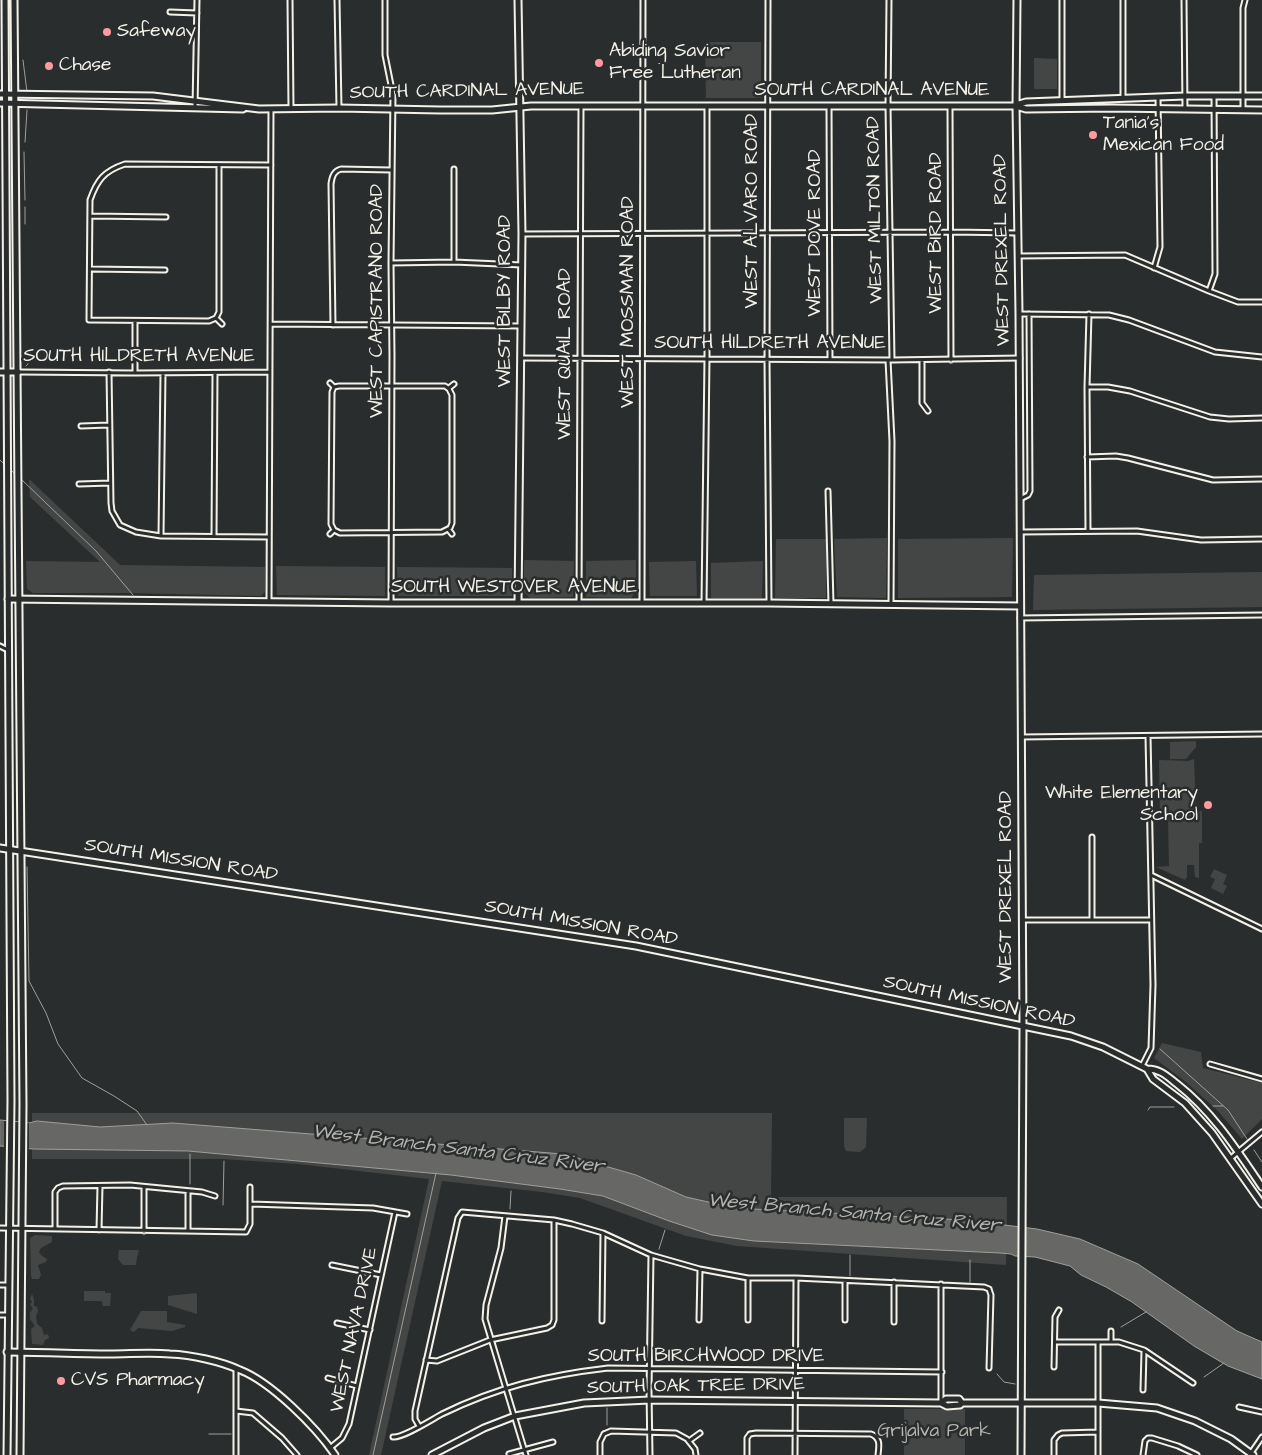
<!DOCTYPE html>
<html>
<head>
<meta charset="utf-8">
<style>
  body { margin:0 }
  canvas { display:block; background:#2a2d2e }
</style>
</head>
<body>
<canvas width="1262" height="1455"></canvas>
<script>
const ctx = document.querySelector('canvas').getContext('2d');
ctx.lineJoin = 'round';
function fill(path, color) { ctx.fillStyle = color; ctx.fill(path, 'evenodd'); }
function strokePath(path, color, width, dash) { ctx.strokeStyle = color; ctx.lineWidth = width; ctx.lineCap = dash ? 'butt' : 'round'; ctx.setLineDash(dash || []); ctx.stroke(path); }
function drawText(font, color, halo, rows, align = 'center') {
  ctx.font = font + ' "Architects Daughter",sans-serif'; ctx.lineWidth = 5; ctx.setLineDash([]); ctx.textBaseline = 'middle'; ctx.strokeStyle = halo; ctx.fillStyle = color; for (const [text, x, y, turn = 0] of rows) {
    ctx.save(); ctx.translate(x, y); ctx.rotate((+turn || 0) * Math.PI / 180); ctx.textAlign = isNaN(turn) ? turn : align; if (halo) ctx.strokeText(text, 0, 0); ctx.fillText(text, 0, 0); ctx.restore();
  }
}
fill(new Path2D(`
  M705 42H761V98H706Z
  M1034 58 1057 59V89H1034Z
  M29 479 120 565 265 567V592L261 596 129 593H33L27 589 26 561 100 562 30 497Z
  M887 538 886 598 837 597 834 539Z
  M1013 538 1012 597 898 598V539Z
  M776 539H826V598H775Z
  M524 560 574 561 573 597 530 598 524 592Z
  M636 560V591L631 598 586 597V561Z
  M696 561 697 596H650L649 562Z
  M763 561 762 598H711V563Z
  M276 566 385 567V596L277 595Z
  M397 567 512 568V596H398Z
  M1262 572V607L1033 610 1034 575Z
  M1196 741V747L1186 759H1170V742Z
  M1194 759 1196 811H1202V843H1199V878L1195 877 1194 865H1187V877L1185 880 1156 867 1169 866 1168 816H1160L1159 760 1188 761Z
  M1214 869 1227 875 1223 884 1227 886 1223 894 1211 888 1215 879 1210 877Z
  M1162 1043 1201 1052 1203 1068 1262 1083V1119L1242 1139 1218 1111 1186 1082 1154 1058Z
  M32 1113H772L771 1197H1007L1006 1265 737 1246 686 1236 580 1198 542 1192 442 1181 381 1455H369L429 1179 298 1164 223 1159H32Z
  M844 1118H867L866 1147 860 1152 846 1151 844 1146Z
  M35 1235 52 1236V1242L41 1248 39 1252 42 1256 47 1259 46 1262 38 1265 41 1275 39 1279H32L31 1275 30 1238Z
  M119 1250H139L137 1257 136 1265H123L118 1259Z
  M84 1291H105V1293H111L110 1306H103L102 1301H84Z
  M196 1293 197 1295V1314L168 1305V1296Z
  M32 1294 34 1299V1306L37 1307 38 1311 36 1316 37 1324 42 1328 44 1335 48 1334 49 1338 45 1340 43 1345 32 1344 31 1329 35 1326 30 1319V1312L33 1309 30 1304 32 1302 30 1299Z
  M141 1311H167V1322L185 1325V1327L172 1331 138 1328 134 1332 130 1330Z
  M904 1409H965V1455H904Z`), '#444645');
const water = new Path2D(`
  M0 1120 29 1123 37 1121 100 1127 173 1123 563 1154 636 1175 686 1197 735 1208 963 1220 1037 1229 1080 1239 1138 1264 1237 1331 1262 1342V1379L1228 1366 1194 1346 1132 1302 1106 1287 1081 1275 1070 1266 1035 1257 1015 1256 1011 1254 1000 1253 754 1241 712 1235 669 1221 603 1196 560 1189 451 1175 188 1151 33 1149 0 1146Z`);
fill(water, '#676866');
strokePath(water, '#9f9f9a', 1);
fill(new Path2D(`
  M4 1121 29 1123V1150L4 1149Z`), '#2a2d2e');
strokePath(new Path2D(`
  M23 60 27 92
  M25 142 27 110
  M24 152 25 200
  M25 224V207
  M26 366 28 364 27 351
  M0 460 5 465
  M10 469 16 475
  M21 479 96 551 133 595
  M27 867 29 981 46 1013 58 1044 82 1078 114 1096 137 1111 147 1125
  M1160 1049 1228 1110 1247 1139
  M1213 1106H1223
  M1148 1110 1150 1107H1174
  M1254 1150 1262 1162
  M190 1184V1154
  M223 1205 224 1161
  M510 1209 511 1191
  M659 1249 665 1230
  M970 1260V1282
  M850 1276V1255
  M1121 1327 1146 1312
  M997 1374 1004 1382 1015 1384
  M1204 1377 1224 1363
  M607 1408V1425
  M209 1434H231
  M373 1455 436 1173`), '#9f9f9a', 1);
const street = new Path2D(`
  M290 0 291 108
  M337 0 339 108
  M385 0V55L393 95 391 263 392 356 391 603
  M768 0 767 359 769 603
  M889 0 888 106 892 360
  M1123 0V98
  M1184 0 1185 109
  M170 12 197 13
  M1062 101V0
  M829 106 830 359
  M950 107 951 360
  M195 108 197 0
  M1243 110V8L1245 0
  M454 169V262
  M91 216 166 217
  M522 234 951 232 1018 233
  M1018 256 1125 255 1209 291 1238 302H1262
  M391 263 454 262 522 265
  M1154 268 1160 247 1158 97
  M91 269 165 270
  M1209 291 1215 274 1214 96
  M1019 314 1109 315 1129 320 1215 352 1262 357
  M216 318 209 321 89 320 90 200C97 180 104 171 125 164L271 165
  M216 318 219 312V165
  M216 318 222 324
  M135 321V373
  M271 324 520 326
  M333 325 331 184C332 176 334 171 341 169L391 170
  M521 358 892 360 1020 358
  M888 360 892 441 891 604
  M922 360V403L928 411
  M18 372 135 373 270 372
  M109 372 111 503 112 511 120 525 136 532 161 536 268 537
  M330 383 334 387
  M339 386H445L449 389 452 395V523L450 528 442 532 340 533 334 530 331 524 332 392 334 387Z
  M1087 387H1108L1130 391 1210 417 1229 419 1262 418
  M449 388 454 384
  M81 426 109 425
  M1087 457 1116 456 1128 458 1213 480 1262 479
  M79 484 110 483
  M828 491 831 604
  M1020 499 1028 495 1030 491 1029 314
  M448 529 452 534
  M1088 531 1087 387 1089 314
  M1020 532 1137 531 1201 540 1262 539
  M330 534 334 530
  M161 536 163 373
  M214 536 215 373
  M269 601 271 109
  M579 603 581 106
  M642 603 643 0
  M704 603 707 358V106
  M1020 618 1262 615
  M0 646 8 650
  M1021 737 1262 734
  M1092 837V920
  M1151 875 1262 929
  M1022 920H1151
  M1210 1064 1262 1079
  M1142 1066 1151 1048 1153 985 1148 736
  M1231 1158 1262 1132
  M144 1187V1231
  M188 1191V1231
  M251 1204 373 1208 407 1214
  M505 1216 501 1248 486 1305 485 1319 526 1455
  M0 1228 246 1232 250 1224V1187
  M55 1229V1192L58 1188 63 1186 130 1185 202 1192 215 1196
  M99 1230 100 1186
  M332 1265 381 1275
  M748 1278V1320
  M0 1285H9
  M0 1315H8
  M699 1320 700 1269
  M845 1320V1281
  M602 1321 603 1233
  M894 1322V1282
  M337 1323 370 1330
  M552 1325 554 1320V1220
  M1055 1342H1119L1144 1350 1193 1383
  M1111 1342V1331
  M426 1360 437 1361 490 1340 547 1328 552 1325
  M1054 1367 1055 1317 1059 1310
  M989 1368 991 1295 989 1289
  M328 1378 357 1386
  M1143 1390 1144 1351
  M941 1403V1284
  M1239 1407 1262 1412
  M236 1411 253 1413 282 1438 297 1455
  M419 1426 415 1419V1411L458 1218 462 1212 554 1220 572 1224 603 1233 651 1255 700 1269 748 1278H796L984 1287 989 1289
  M604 1434 611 1431 676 1433 687 1439 695 1449 696 1455
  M750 1434 756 1433 871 1434C881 1438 879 1446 878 1455
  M1058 1435 1062 1433 1098 1432
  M393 1437C403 1438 431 1420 442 1414 497 1387 548 1375 608 1368L942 1372
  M689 1441 700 1433
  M330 1448 342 1438 349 1424 395 1212
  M1251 1453 1262 1437
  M509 1454 553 1442
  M236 1455V1368
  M600 1455V1442L604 1434
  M650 1455 649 1391 651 1255
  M747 1455V1438L750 1434
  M795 1455 796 1278
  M1054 1455V1440L1058 1435
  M1098 1455V1342
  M1143 1455 1145 1441 1148 1438H1152L1178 1446 1197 1455`);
const secondary = new Path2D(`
  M1017 0 1016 106 1019 314 1023 1027 1021 1455
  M0 94 153 96 259 109 339 108 440 110H492L531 106H1016L1026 109 1112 108 1262 110
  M0 103 243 109
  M1016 105 1026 102 1185 96H1262
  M0 372H18
  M8 599 391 603H769L1020 606
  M518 603 522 234 518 0
  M0 848 636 946 1071 1036 1103 1047 1147 1069 1153 1079 1185 1103 1212 1133 1262 1204
  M1147 1069C1160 1069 1167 1076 1177 1084 1213 1112 1237 1150 1262 1187
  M7 1352C41 1352 75 1354 110 1354 130 1354 150 1352 170 1354 192 1355 220 1361 240 1370 271 1382 316 1427 335 1455
  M962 1403 959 1399H946L941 1403 947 1406 960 1405 962 1403H1098L1157 1408 1195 1421 1231 1439 1253 1455
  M432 1455 484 1428 515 1416 584 1403 650 1400 941 1403`);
const primary = new Path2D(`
  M5 0 11 1100 7 1455
  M14 0 23 1104 20 1455`);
strokePath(street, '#f4f1e8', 7);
strokePath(secondary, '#f4f1e8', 9);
strokePath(primary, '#f4f1e8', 9);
strokePath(street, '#2a2d2e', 3);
strokePath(secondary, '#2a2d2e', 5);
strokePath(primary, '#2a2d2e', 5);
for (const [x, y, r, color] of [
  [107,32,5,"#ff9aa2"],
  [599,63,5,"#ff9aa2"],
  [49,66,5,"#ff9aa2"],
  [1093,135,5,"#ff9aa2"],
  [1208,805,5,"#ff9aa2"],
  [61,1381,5,"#ff9aa2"]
]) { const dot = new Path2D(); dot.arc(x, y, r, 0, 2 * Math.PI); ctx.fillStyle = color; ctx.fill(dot); strokePath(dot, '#2a2d2e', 2); }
drawText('19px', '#f4f1e8', '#2a2d2e', [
  ["Safeway",117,32],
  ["Abiding Savior",609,52],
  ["Free Lutheran",609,74],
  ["Chase",59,66],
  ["Tania's",1103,124],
  ["Mexican Food",1103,146],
  ["White Elementary",1198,794,"right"],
  ["School",1198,816,"right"],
  ["CVS Pharmacy",71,1381]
], 'left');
drawText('19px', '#f4f1e8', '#2a2d2e', [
  ["SOUTH CARDINAL AVENUE",872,91],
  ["SOUTH CARDINAL AVENUE",467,92,-1],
  ["WEST MILTON ROAD",876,210,-91],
  ["WEST ALVARO ROAD",753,211,-90],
  ["WEST DOVE ROAD",816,233,-90],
  ["WEST BIRD ROAD",937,233,-90],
  ["WEST DREXEL ROAD",1003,250,-91],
  ["WEST CAPISTRANO ROAD",378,301,-90],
  ["WEST BILBY ROAD",506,301,-90],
  ["WEST MOSSMAN ROAD",629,302,-90],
  ["SOUTH HILDRETH AVENUE",770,344],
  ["WEST QUAIL ROAD",566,354,-90],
  ["SOUTH HILDRETH AVENUE",139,357],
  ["SOUTH WESTOVER AVENUE",514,588],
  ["SOUTH MISSION ROAD",181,861,9],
  ["WEST DREXEL ROAD",1007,887,-90],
  ["SOUTH MISSION ROAD",581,924,10],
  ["SOUTH MISSION ROAD",979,1003,12],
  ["WEST NAVA DRIVE",355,1330,-78],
  ["SOUTH BIRCHWOOD DRIVE",706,1357],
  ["SOUTH OAK TREE DRIVE",696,1387,-1]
]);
drawText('19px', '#b6b5af', '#2a2d2e', [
  ["Grijalva Park",934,1432]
]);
drawText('italic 20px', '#b5b3ae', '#2a2d2e', [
  ["West Branch Santa Cruz River",458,1150,7],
  ["West Branch Santa Cruz River",854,1214,5]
]);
</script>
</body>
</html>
